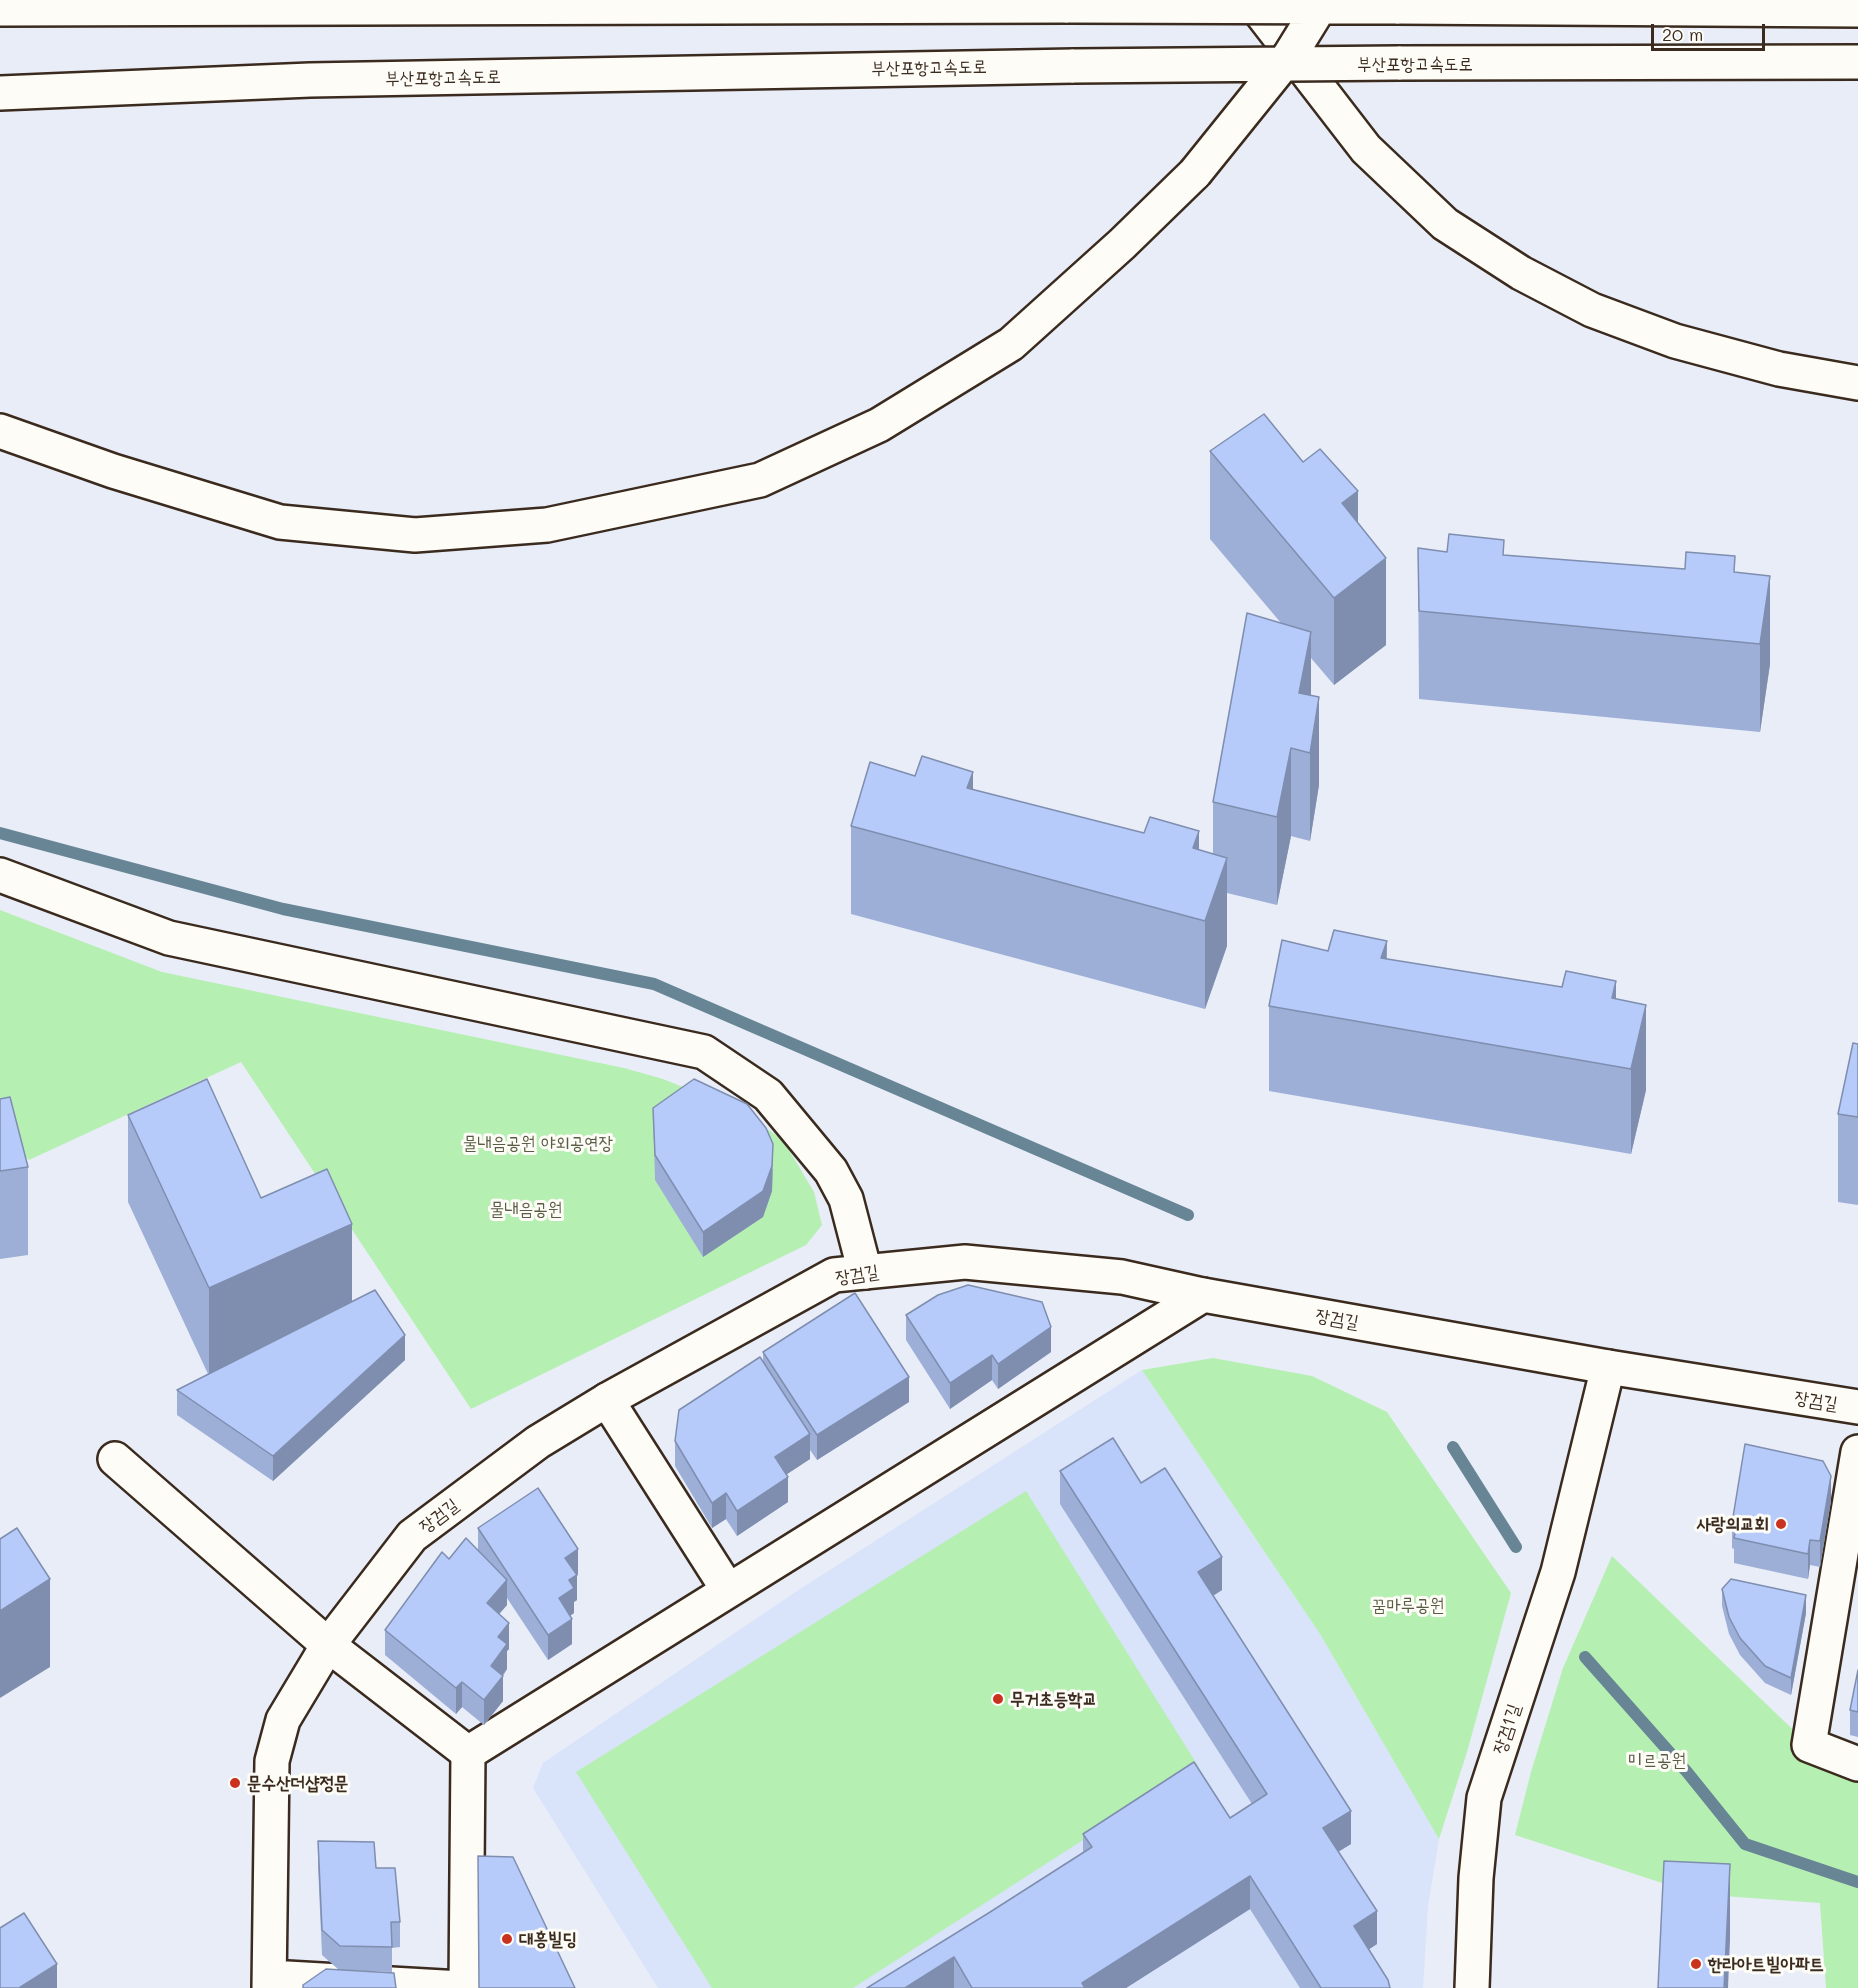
<!DOCTYPE html>
<html>
<head>
<meta charset="utf-8">
<style>
  body { margin:0 }
  #map { position:relative; width:1858px; height:1988px; overflow:hidden; background:#e8edf8; font-family:Mali,sans-serif }
  canvas { display:block }
  .scale { position:absolute; left:1651px; top:24px; width:114px; height:27px; box-sizing:border-box; border:3px solid #3b2a1e; border-top:0; padding-left:8px; font-size:18px; line-height:21px; white-space:nowrap; color:#3b2a1e; -webkit-text-stroke:4px #fdfcf7; paint-order:stroke }
</style>
</head>
<body>
<div id="map">
<canvas width="1858" height="1988"></canvas>
<div class="scale">20 m</div>
</div>
<script>
const ctx = document.querySelector('canvas').getContext('2d');
ctx.lineJoin = 'round';
function fill(path, color) { ctx.fillStyle = color; ctx.fill(path, 'evenodd'); }
function strokePath(path, color, width, dash) { ctx.strokeStyle = color; ctx.lineWidth = width; ctx.lineCap = dash ? 'butt' : 'round'; ctx.setLineDash(dash || []); ctx.stroke(path); }
function drawText(font, color, halo, rows, align = 'center') {
  ctx.font = font + ' Mali,"Poor Story",sans-serif'; ctx.lineWidth = 6; ctx.setLineDash([]); ctx.textBaseline = 'middle'; ctx.strokeStyle = halo; ctx.fillStyle = color; for (const [text, x, y, turn = 0] of rows) {
    ctx.save(); ctx.translate(x, y); ctx.rotate((+turn || 0) * Math.PI / 180); ctx.textAlign = isNaN(turn) ? turn : align; if (halo) ctx.strokeText(text, 0, 0); ctx.fillText(text, 0, 0); ctx.restore();
  }
}
fill(new Path2D(`
  M1142 1370 1320 1634 1439 1839 1428 1906 1423 1988H658L533 1788 543 1763 797 1591Z`), '#d9e3f9');
fill(new Path2D(`
  M0 910 162 972 624 1068 663 1079 740 1110 783 1140 814 1192 822 1225 806 1245 471 1409 241 1062 29 1160 0 1134Z
  M1213 1358 1312 1376 1387 1412 1511 1593 1467 1752 1439 1839 1320 1634 1142 1370Z
  M1026 1491 1198 1766 853 1988H712L576 1772Z
  M1612 1556 1809 1745 1858 1764V1988H1826L1820 1903 1696 1894 1515 1835 1531 1772 1563 1668Z`), '#b6efb2');
strokePath(new Path2D(`
  M0 833 283 909 654 984 1188 1215
  M1453 1447 1516 1547
  M1585 1657 1687 1772 1745 1844 1858 1882`), '#678595', 12);
const pedestrian = new Path2D(`
  M328 1645 468 1753`);
const minor = new Path2D(`
  M0 875 169 938 704 1052 768 1095 831 1171 846 1199 865 1272
  M607 1400 728 1590
  M1858 1452 1809 1745 1858 1764
  M115 1459 328 1645
  M287 1978 461 1988
  M466 1988 468 1753 1203 1295
  M1472 1988 1476 1878 1484 1798 1558 1572 1608 1367`);
const secondary = new Path2D(`
  M269 1988 272 1761 283 1720 328 1645 412 1536 538 1442 607 1400 834 1275 965 1262 1122 1277 1203 1295 1608 1367 1858 1407`);
const motorway = new Path2D(`
  M1251 0 1366 149 1445 224 1521 273 1592 310 1675 341 1779 369 1858 383
  M1396 7 1858 10
  M0 9 1068 6
  M1398 63 1858 62
  M0 93 310 80 1074 66
  M0 431 113 471 280 522 415 535 547 525 760 480 879 425 1011 344 1122 244 1195 173`);
strokePath(pedestrian, '#3b2a1e', 38);
strokePath(minor, '#3b2a1e', 38);
strokePath(secondary, '#3b2a1e', 38);
strokePath(motorway, '#3b2a1e', 38);
strokePath(pedestrian, '#fdfcf7', 33);
strokePath(minor, '#fdfcf7', 33);
strokePath(secondary, '#fdfcf7', 33);
strokePath(motorway, '#fdfcf7', 33);
const motorwayBridge = new Path2D(`
  M1068 6 1396 7
  M1074 66 1398 63
  M1195 173 1290 55 1324 0`);
strokePath(motorwayBridge, '#3b2a1e', 38, []);
strokePath(motorwayBridge, '#fdfcf7', 33);
fill(new Path2D(`
  M1210 451 1303 462 1358 523 1386 645 1334 685 1311 658V695L1319 785 1310 841 1291 836 1277 905 1227 893V946L1205 1009 851 914V826L915 776 973 790 1213 854V802L1281 623 1210 539Z
  M1418 548 1447 552 1504 555 1735 573 1770 664 1760 732 1419 699Z
  M1328 951 1387 959 1616 999 1646 1090 1631 1154 1269 1091V1006Z
  M1858 1044V1205L1838 1202V1114Z
  M0 1099 28 1167V1255L0 1259Z
  M653 1108 773 1169 772 1191 763 1217 703 1257 655 1180Z
  M128 1115 261 1198 352 1302 405 1360 273 1481 177 1415V1390L208 1374 128 1202Z
  M906 1315 1051 1352 998 1389 992 1380 950 1409 906 1340Z
  M763 1352 909 1402 817 1460 810 1450V1459L787 1474 788 1502 737 1536 726 1519 712 1528 675 1466V1441L763 1361Z
  M1060 1471 1141 1483 1222 1590 1213 1596 1351 1844 1338 1852 1377 1944 1369 1949 1390 1988H1300L1250 1909 1126 1988H867L987 1914 1083 1852V1834L1230 1818 1252 1804 1060 1504Z
  M1831 1501 1820 1567 1810 1565 1808 1579 1734 1563V1549L1732 1548V1523Z
  M478 1528 578 1574 577 1575V1600L574 1602V1613L570 1616 572 1644 548 1660 507 1598V1605L499 1614 509 1649 507 1651V1669L503 1676V1701L484 1725 462 1707 456 1714 385 1655V1630L449 1559 478 1551Z
  M1722 1589 1806 1613 1791 1695 1765 1683 1740 1655 1729 1634 1722 1606Z
  M1858 1670V1737L1850 1735V1710Z
  M318 1841 376 1868 400 1922V1947L392 1948V1972L339 1970 322 1955 318 1866Z`), '#9dafd7');
fill(new Path2D(`
  M1358 491V579L1342 503Z
  M1386 558V645L1334 685V598Z
  M1770 576V664L1760 732V644Z
  M1311 632V720L1299 693Z
  M1319 697V785L1310 841V753Z
  M1291 748V836L1277 905V817Z
  M973 772V859L967 788Z
  M1199 831V919L1193 848Z
  M1227 858V946L1205 1009V921Z
  M1387 941 1386 1027 1381 958Z
  M1616 981V1067L1612 998Z
  M1646 1005V1090L1631 1154V1069Z
  M773 1144 772 1191 763 1217 703 1257V1232Z
  M352 1224V1312L209 1376V1288Z
  M1051 1327V1352L998 1389V1364Z
  M405 1335V1360L273 1481V1456Z
  M992 1355V1380L950 1409V1383Z
  M909 1377V1402L817 1460V1435Z
  M810 1434V1459L775 1482V1457Z
  M1831 1476V1501L1820 1567V1541Z
  M788 1477V1502L737 1536V1511Z
  M726 1493V1519L712 1528V1503Z
  M1810 1540V1565L1808 1579V1554Z
  M578 1549V1574L577 1575V1600L574 1602V1613L559 1624V1598L565 1558Z
  M1222 1557V1590L1198 1605V1572Z
  M50 1579V1667L0 1698V1611Z
  M507 1580V1605L487 1628V1603Z
  M1806 1595V1613L1791 1695V1678Z
  M572 1619V1644L548 1660V1635Z
  M509 1623V1649L507 1651V1669L493 1688 503 1676V1701L484 1725V1700L498 1637Z
  M462 1682V1707L456 1714V1688Z
  M1351 1811V1844L1323 1861V1828Z
  M1730 1864V1940L1728 1988H1724Z
  M1250 1876V1909L1126 1988H1082V1983Z
  M1377 1911V1944L1354 1959V1926Z
  M954 1957V1988H905Z
  M57 1964V1988H19Z`), '#7f8eaf');
const building = new Path2D(`
  M1264 414 1303 462 1320 449 1358 491 1342 503 1386 558 1334 598 1210 451Z
  M1449 534 1504 540 1503 555 1685 569 1686 552 1735 556 1734 572 1770 576 1760 644 1419 611 1418 548 1447 552Z
  M1247 613 1311 632 1299 693 1319 697 1310 753 1291 748 1277 817 1213 802Z
  M922 756 973 772 967 788 1144 833 1150 817 1199 831 1193 848 1227 858 1205 921 851 826 870 762 915 776Z
  M1334 930 1387 941 1381 958 1562 987 1566 971 1616 981 1612 998 1646 1005 1631 1069 1269 1006 1282 940 1328 951Z
  M1853 1043 1858 1044V1117L1838 1114Z
  M207 1079 261 1198 327 1169 352 1224 209 1288 128 1115Z
  M694 1079 747 1104 766 1128 773 1144 772 1166 763 1191 703 1232 655 1155 653 1108Z
  M10 1097 28 1167 0 1171V1099Z
  M968 1285 1042 1302 1051 1327 998 1364 992 1355 950 1383 906 1315 938 1295Z
  M375 1290 405 1335 273 1456 177 1390Z
  M855 1293 909 1377 817 1435 763 1352Z
  M760 1357 810 1434 775 1457 788 1477 737 1511 726 1493 712 1503 675 1441 679 1410Z
  M1113 1438 1141 1483 1165 1468 1222 1557 1198 1572 1351 1811 1323 1828 1377 1911 1354 1926 1388 1980 1390 1988H1321L1250 1876 1082 1983 1085 1988H972L954 1957 905 1988H867L987 1914 1092 1847 1083 1834 1194 1762 1230 1818 1267 1794 1060 1471Z
  M1745 1444 1823 1461 1831 1476 1820 1541 1810 1540 1808 1554 1734 1538 1737 1524 1732 1523Z
  M538 1488 578 1549 565 1558 577 1575 569 1580 574 1588 559 1598 572 1619 548 1635 478 1528Z
  M17 1528 50 1579 0 1611V1539Z
  M466 1538 507 1580 487 1603 509 1623 498 1637 507 1644 491 1666 503 1676 484 1700 462 1682 456 1688 385 1630 442 1552 449 1559Z
  M1731 1579 1806 1595 1791 1678 1765 1666 1740 1638 1729 1617 1722 1589Z
  M1858 1670V1712L1850 1710Z
  M318 1841 374 1842 376 1868H395L400 1922H391L392 1947 340 1946 322 1930Z
  M478 1856 513 1857 575 1988H479Z
  M1664 1861 1730 1864 1724 1988H1658Z
  M24 1913 57 1964 19 1988H0V1928Z
  M326 1969 394 1973 396 1988H303V1985Z`);
fill(building, '#b6cbfa');
strokePath(building, '#7f8eaf', 1.5);
for (const [x, y, r, color] of [
  [1781,1524,6,"#c8321e"],
  [998,1699,6,"#c8321e"],
  [235,1783,6,"#c8321e"],
  [507,1939,6,"#c8321e"],
  [1696,1964,6,"#c8321e"]
]) { const dot = new Path2D(); dot.arc(x, y, r, 0, 2 * Math.PI); ctx.fillStyle = color; ctx.fill(dot); strokePath(dot, '#fdfcf7', 2); }
drawText('18px', '#3b2a1e', '#fdfcf7', [
  ["부산포항고속도로",1415,64],
  ["부산포항고속도로",929,68,-1],
  ["부산포항고속도로",443,78,-1],
  ["장검길",857,1275,-9],
  ["장검길",1337,1319,10],
  ["장검길",1816,1401,9],
  ["장검길",439,1516,-37],
  ["장검1길",1507,1729,-72]
]);
drawText('18px', '#5a5b43', '#fdfcf7', [
  ["물내음공원 야외공연장",538,1143],
  ["물내음공원",526,1209],
  ["꿈마루공원",1408,1605],
  ["미르공원",1657,1760]
]);
drawText('bold 18px', '#3b2a1e', '#fdfcf7', [
  ["사랑의교회",1769,1524,"right"],
  ["무거초등학교",1010,1699],
  ["문수산더샵정문",247,1783],
  ["대흥빌딩",519,1939],
  ["한라아트빌아파트",1708,1964]
], 'left');
</script>
</body>
</html>
